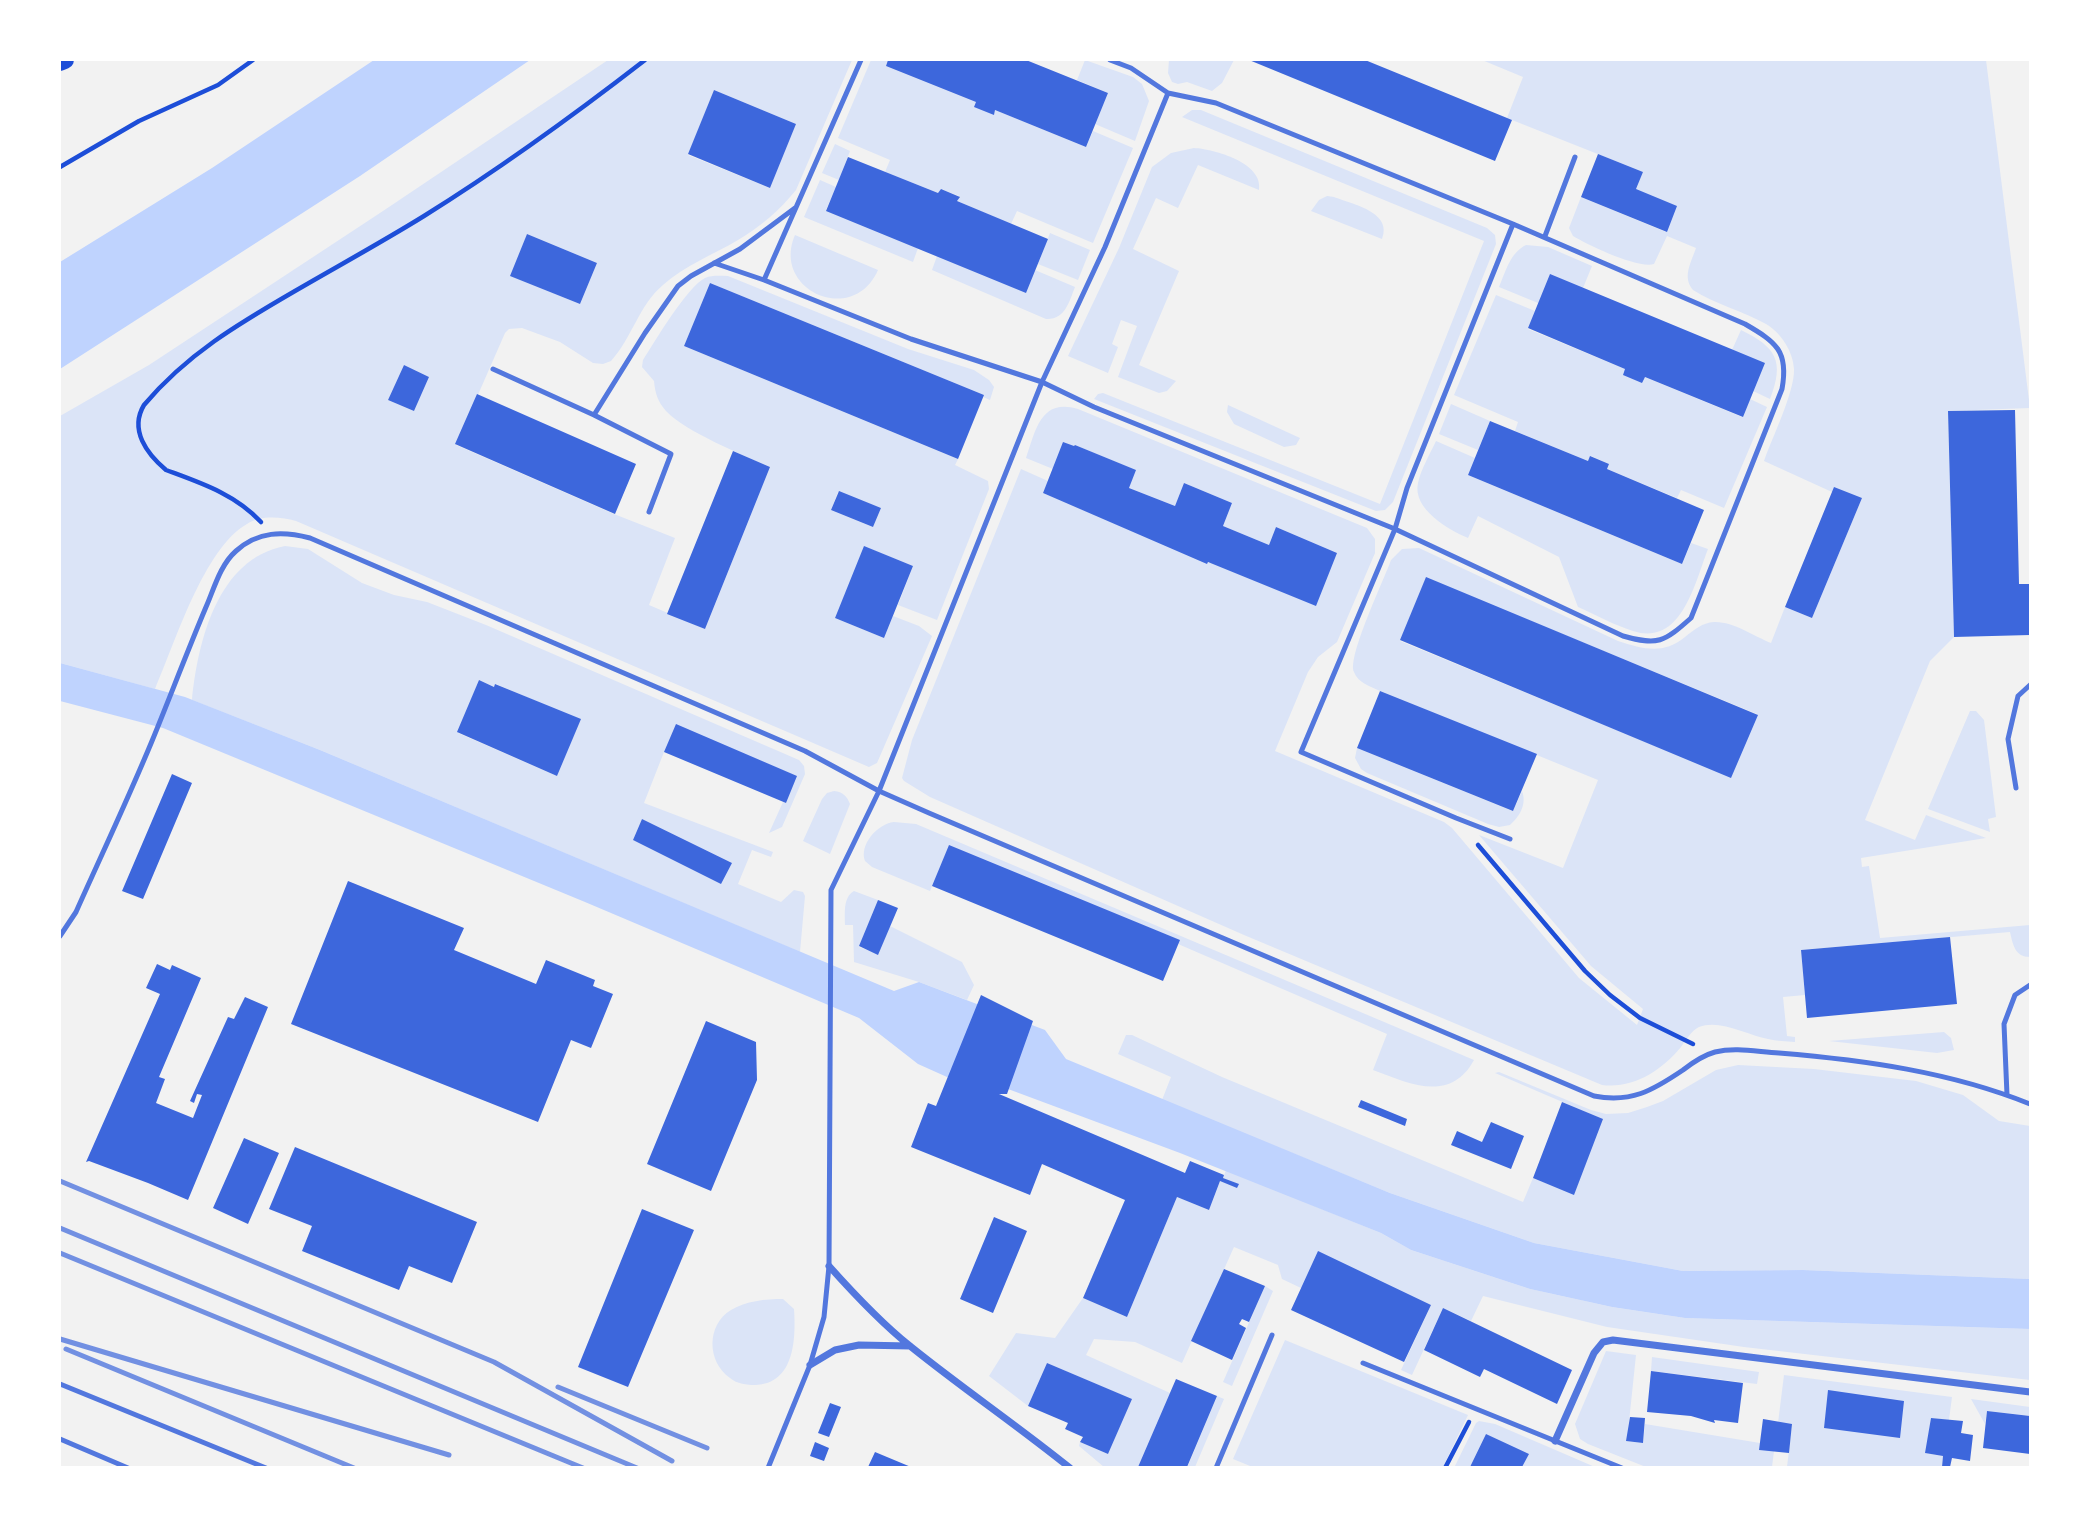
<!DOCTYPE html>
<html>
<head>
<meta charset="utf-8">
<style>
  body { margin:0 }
  #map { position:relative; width:2090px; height:1527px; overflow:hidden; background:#f2f2f2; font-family:"Nunito Sans",sans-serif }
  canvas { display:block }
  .frame { position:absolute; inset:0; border:61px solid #fff; pointer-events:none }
</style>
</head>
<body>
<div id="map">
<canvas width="2090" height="1527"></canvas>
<div class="frame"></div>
</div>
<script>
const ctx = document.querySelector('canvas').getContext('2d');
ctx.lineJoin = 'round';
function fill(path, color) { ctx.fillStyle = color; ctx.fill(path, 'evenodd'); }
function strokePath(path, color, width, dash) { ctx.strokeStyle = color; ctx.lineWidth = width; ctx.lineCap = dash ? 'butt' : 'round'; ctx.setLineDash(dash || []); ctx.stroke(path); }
fill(new Path2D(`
  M608 60H852L796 190C780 210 760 227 738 240 713 255 685 265 663 285 639 305 632 338 611 361L603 364 593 363 560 342 522 328 509 329 505 333 456 445 614 514 675 538 649 605 705 629 770 467C743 455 686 432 666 411 658 402 655 393 654 381L642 367 643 360C655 341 687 287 705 278 712 275 720 276 728 276L908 349 974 370 989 380 994 387 990 400 983 397 984 395 710 283 684 346 958 459 955 465 988 481 989 489 937 620 898 605 913 566 865 547 835 618 884 638 893 616 919 626 932 636 877 763 869 767 296 521C281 517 261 515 247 524 204 548 175 643 155 689L60 663V416L149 365 383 211ZM714 90 796 124 770 188 688 155ZM527 234 597 263 580 304 511 276ZM404 365 429 377 414 411 388 400ZM838 492 881 508 873 527 831 510Z
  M871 60H888L886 66 976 102 994 115 995 110 1086 147 1093 131 1133 148 1093 243 1017 211 1011 224 957 201 959 196 941 189 938 193 885 172 890 160 838 138Z
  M1085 60 1133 77 1142 84 1149 101 1135 141 1095 124 1108 93 1077 80Z
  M1169 60H1234L1222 83 1212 91 1187 82 1178 84 1172 82 1168 73Z
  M1482 60H1986L2030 408 1948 411 1954 637 1930 661 1865 820 1915 840 1926 815 1986 838 1861 858 1862 867 1869 866 1880 938 2030 925V957C2015 957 2013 945 2010 932L1801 950 1805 995 1783 997 1787 1036 1795 1037V1042C1786 1041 1776 1041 1768 1039 1747 1035 1720 1019 1699 1027 1691 1031 1686 1040 1681 1047 1661 1071 1633 1089 1602 1085L1244 935 930 797 904 781 902 778 912 740 1021 469 1048 481 1043 493 1207 563 1337 553 1276 527 1269 545 1223 526 1232 503 1184 483 1175 506 1129 488 1135 470 1075 445 1053 469 1026 458C1036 429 1041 398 1078 409L1367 528 1375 539V553L1337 642 1318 657 1308 672 1275 751 1444 822 1452 828 1579 978 1637 1025 1643 1009 1591 966 1479 835 1563 868 1598 780 1380 691C1370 686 1358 683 1354 672 1347 657 1384 580 1391 560L1402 549 1419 548 1618 641C1643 649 1663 655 1685 637 1695 629 1702 623 1714 622 1732 621 1754 636 1771 643L1785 607 1812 618 1862 498 1832 492 1764 461C1772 438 1795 391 1794 369 1793 351 1781 333 1766 324 1743 311 1715 304 1693 290 1682 277 1691 263 1696 248L1667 236 1654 264C1638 269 1588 245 1573 236L1569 228 1581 197 1666 232 1636 189 1643 172 1507 118 1523 77ZM1426 578 1757 714 1731 777 1400 641Z
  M1192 110H1201L1487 228 1495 235 1496 244 1393 502 1385 510 1376 511 1094 399 1098 394 1103 393 1380 504 1484 241 1182 117Z
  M835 144 850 151 839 180 822 173Z
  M1194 148C1214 149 1264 163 1259 190L1198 165 1178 208 1156 198 1133 249 1179 271 1139 365 1176 381 1167 391 1159 393 1118 377 1137 326 1121 320 1112 344 1118 347 1108 373 1068 356 1119 248 1152 167 1171 153Z
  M820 180 836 187 826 210 918 248 913 262 804 217Z
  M1327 196 1334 197C1352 204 1393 212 1382 239L1311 211 1319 200Z
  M1050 233 1090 250 1078 280 1038 264Z
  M795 235 878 270C853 327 771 290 795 235Z
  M1526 245 1548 247 1592 266 1583 288 1538 303 1499 287C1506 271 1510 253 1526 245Z
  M937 256 1035 270 1075 287C1069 302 1065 320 1046 319L932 270Z
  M1496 295 1535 311 1528 329 1742 417 1750 399 1767 407 1724 508 1681 490 1677 498 1607 469 1609 464 1591 456 1588 461 1515 431 1518 422 1454 395Z
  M1741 330C1776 347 1785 361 1770 399L1753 391 1732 350Z
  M1451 404 1490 421 1478 450 1439 434Z
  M1228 405 1300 438 1296 445 1284 447 1234 424 1227 412Z
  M1436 441 1475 458 1468 475 1682 564 1691 543 1708 549C1695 582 1682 647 1633 631 1614 625 1596 615 1578 607L1559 557 1478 516 1468 538C1449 530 1412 509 1418 483 1421 469 1430 454 1436 441Z
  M285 546 308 549 362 583 394 595 427 602 486 625 799 760 804 766 805 774 782 827 769 833 783 802 786 803 796 776 728 747 664 752 644 803 773 852 771 857 752 850 738 884 781 902 794 890 803 892 805 896 800 952 320 750 192 700C198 642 217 559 285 546ZM479 680 494 687 496 684 580 720 557 776 458 733ZM642 819 732 863 633 840Z
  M1970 711H1976L1984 720 1996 817 1988 819 1990 832 1928 809Z
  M1357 748 1513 811 1522 791C1527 804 1520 816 1510 825L1499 827 1488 824 1367 773 1361 769 1355 758Z
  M834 791C843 792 847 796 850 804L830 854 803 841 822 799 827 793Z
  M894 822 916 824 1474 1060C1450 1104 1408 1083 1373 1070L1387 1034 1178 944 1179 940 949 846 930 891 872 867 865 861C859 845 877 824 894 822Z
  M854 891 878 900 859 947 878 954 890 926 962 962 974 985 967 1000 919 982 854 962 853 925H845C845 913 843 897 854 891Z
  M1944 1032 1951 1038 1954 1050 1937 1053 1829 1041Z
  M1126 1035H1132L1222 1077 1523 1202 1533 1178 1574 1194 1602 1119 1495 1073 1499 1072 1591 1110 1606 1114 1628 1113 1647 1107 1663 1101 1716 1070 1738 1065 1814 1069 1916 1081 1963 1095 1999 1121 2030 1126V1279L1803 1270 1683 1271 1534 1243 1390 1193 1162 1100 1171 1077 1118 1054Z
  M1226 1170 1381 1233 1411 1250 1530 1289 1612 1307 1685 1318 2030 1329V1380L1744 1347 1607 1327 1483 1296 1471 1321 1443 1308 1412 1375 1401 1370 1431 1305 1301 1288 1282 1279 1278 1265 1234 1247 1182 1363 1135 1342 1094 1339 1086 1355 1170 1393 1138 1467H1104L1079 1446 1080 1442 1108 1454 1131 1399 1047 1363 1028 1406 989 1376 1016 1333 1055 1338 1083 1298 1127 1317 1177 1197 1209 1210 1220 1181 1238 1184 1223 1178Z
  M1265 1286 1273 1291 1232 1386 1223 1382Z
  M783 1299 794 1309C796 1338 795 1384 755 1385 747 1385 737 1384 730 1378 707 1362 706 1325 731 1310 746 1301 765 1299 783 1299Z
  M1285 1340 1468 1415 1443 1467 1255 1468 1233 1459Z
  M1606 1351 1636 1355 1627 1441 1643 1443 1645 1424 1760 1443 1759 1450 1774 1451 1772 1467H1646L1588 1444 1580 1439 1575 1424Z
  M1652 1357 1759 1372 1757 1384 1651 1371Z
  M1784 1375 1952 1397 1949 1420 1931 1418 1926 1453 1943 1456 1942 1467H1787L1792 1425 1778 1423Z
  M1217 1396 1224 1399 1195 1467 1187 1468Z
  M1971 1399 2030 1407V1416L1987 1411 1985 1424Z
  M1479 1421 1495 1424 1595 1467H1522L1528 1455 1486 1434 1470 1467 1454 1468 1476 1423Z`), '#dbe4f7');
fill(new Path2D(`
  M374 60H530L360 176 60 369V262L212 168Z
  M60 663 185 697 320 750 894 991 919 982 1045 1030 1066 1059 1390 1193 1534 1243 1683 1271 1803 1270 2030 1279V1329L1685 1318 1612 1307 1530 1289 1411 1250 1381 1233 1180 1153 1008 1089 947 1077 918 1064 859 1018 585 902 163 728 60 701Z`), '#bfd3fe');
fill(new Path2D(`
  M888 60H1026L1108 93 1086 147 995 110 994 115 974 107 976 102 886 66Z
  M1249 60H1365L1512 120 1495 161Z
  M714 90 796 124 770 188 688 154Z
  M1598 154 1643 172 1636 189 1677 206 1667 232 1581 197Z
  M848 157 938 193 941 189 960 197 957 201 1048 239 1026 293 826 211Z
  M527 234 597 263 580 304 510 276Z
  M1550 274 1765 363 1743 417 1645 377 1642 383 1623 375 1625 369 1528 328Z
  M710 283 984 395 958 459 684 346Z
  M404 365 429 377 414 411 388 400Z
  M477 394 636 464 615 514 455 444Z
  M2015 410 2019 584H2030V635L1954 637 1948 411Z
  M1490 421 1588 461 1590 456 1609 464 1607 469 1704 510 1682 564 1468 475Z
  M1063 442 1074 446 1075 445 1136 470 1129 488 1175 506 1184 483 1232 503 1223 526 1269 545 1276 527 1337 553 1316 606 1208 562 1207 564 1043 493Z
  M733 451 770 467 705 629 667 614Z
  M1834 487 1862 498 1812 618 1785 607Z
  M839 491 881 508 873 527 831 510Z
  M864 546 913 566 884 638 835 618Z
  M1426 577 1758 715 1731 778 1400 640Z
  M479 680 494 687 495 684 581 719 557 776 457 732Z
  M1380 691 1537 754 1513 811 1357 748Z
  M676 724 797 776 786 803 664 752Z
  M172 774 192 783 143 899 122 891Z
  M642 819 732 863 721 884 633 840Z
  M949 845 1180 940 1163 981 932 886Z
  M348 881 464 928 454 950 536 984 546 960 595 980 593 986 613 994 591 1048 571 1040 538 1122 291 1024Z
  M878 900 898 908 878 955 859 946Z
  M1950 937 1957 1004 1807 1018 1801 950Z
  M157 964 170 970 172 965 201 978 159 1077 165 1079 156 1103 193 1118 202 1095 197 1094 194 1103 190 1101 228 1017 234 1019 245 997 268 1007 188 1200 148 1183 89 1161 86 1162 160 994 146 988Z
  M981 995 1033 1021 1007 1094H999L1185 1173 1190 1161 1224 1175 1223 1178 1239 1184 1237 1188 1220 1181 1209 1210 1177 1197 1127 1317 1083 1298 1125 1200 1042 1164 1030 1195 911 1147 928 1103 936 1106Z
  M706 1021 756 1042 757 1080 711 1191 647 1164Z
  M1361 1100 1407 1119 1405 1126 1358 1107Z
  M1562 1102 1603 1119 1574 1195 1533 1178Z
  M1491 1122 1524 1136 1511 1169 1451 1145 1457 1131 1482 1142Z
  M244 1138 279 1153 248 1224 213 1208Z
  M295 1147 477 1222 452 1283 409 1266 399 1290 302 1251 312 1226 269 1209Z
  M642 1209 694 1230 628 1387 578 1367Z
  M994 1217 1027 1231 993 1313 960 1299Z
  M1318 1251 1431 1305 1404 1362 1291 1310Z
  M1224 1269 1265 1286 1249 1322 1242 1319 1239 1324 1246 1328 1232 1360 1191 1341Z
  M1443 1308 1572 1370 1557 1404 1484 1369 1480 1377 1424 1350Z
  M1047 1363 1132 1399 1108 1454 1080 1442 1083 1437 1065 1429 1068 1423 1028 1406Z
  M1651 1371 1743 1383 1738 1423 1714 1420 1715 1423 1691 1416 1647 1412Z
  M1176 1379 1217 1396 1187 1467H1138Z
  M1828 1390 1904 1401 1900 1438 1824 1428Z
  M830 1403 841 1407 829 1437 818 1433Z
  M1987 1411 2030 1416V1454L1983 1448Z
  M1630 1417 1645 1418 1643 1443 1626 1441Z
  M1931 1418 1963 1421 1961 1433 1973 1435 1970 1461 1952 1458 1950 1467H1942L1943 1456 1925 1453Z
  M1763 1419 1792 1424 1789 1453 1759 1450Z
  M1486 1434 1529 1454 1522 1467H1470Z
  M815 1442 829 1448 824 1461 810 1456Z
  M875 1452 911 1467H868Z`), '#3d67dc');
strokePath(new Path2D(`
  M60 167 139 121 218 85 253 60
  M261 522C235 494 201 483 166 470 147 454 129 430 144 405 187 354 238 324 295 291 338 266 382 242 424 216 501 168 574 115 645 60
  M1478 845 1585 971 1610 995 1640 1018 1693 1044
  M1445 1468 1469 1422`), '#1d4ed8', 4.5);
strokePath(new Path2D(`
  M861 60 764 280 911 339 1042 382 1094 407 1395 529 1301 752 1456 818 1510 839
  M1168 93 1216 103 1513 224 1407 488 1395 529 1623 636C1658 646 1664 642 1691 618L1782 389C1789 351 1776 342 1745 324L1513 224
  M1545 236 1575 157
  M714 263 764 280
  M493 369 594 415
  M649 512 671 454 594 415 645 333 678 286 691 276 740 249 795 208
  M2016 788 2008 739 2018 696 2030 685
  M60 936 76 912C101 856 128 799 152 741 170 697 187 652 206 607 214 589 220 565 236 551 258 531 283 531 310 538L805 751 879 791 929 813 1594 1096C1631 1103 1652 1091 1683 1070 1692 1063 1704 1055 1715 1052 1736 1047 1758 1052 1779 1053 1864 1060 1951 1072 2030 1104
  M2007 1095 2004 1024 2015 995 2030 985
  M1363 1363 1622 1468
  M60 1384 266 1468
  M60 1439 128 1468
  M768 1468 810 1365 824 1317 829 1266 831 890 879 791 1042 382 1105 247 1168 93 1131 68 1110 60
  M1216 1468 1272 1335`), '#5277de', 5);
strokePath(new Path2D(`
  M829 1266C854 1294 880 1322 910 1346 962 1388 1018 1426 1070 1468
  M810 1365 835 1350 859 1345 910 1346
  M1555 1441 1594 1353 1603 1342 1613 1340 2030 1392`), '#5277de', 7);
strokePath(new Path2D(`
  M60 62 65 60`), '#1d4ed8', 18);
strokePath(new Path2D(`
  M60 1181 494 1362 672 1461
  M60 1228 637 1468
  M60 1253 583 1468
  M60 1339 449 1455
  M66 1349 354 1468
  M558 1387 707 1448`), '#7290e2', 5);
</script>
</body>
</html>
